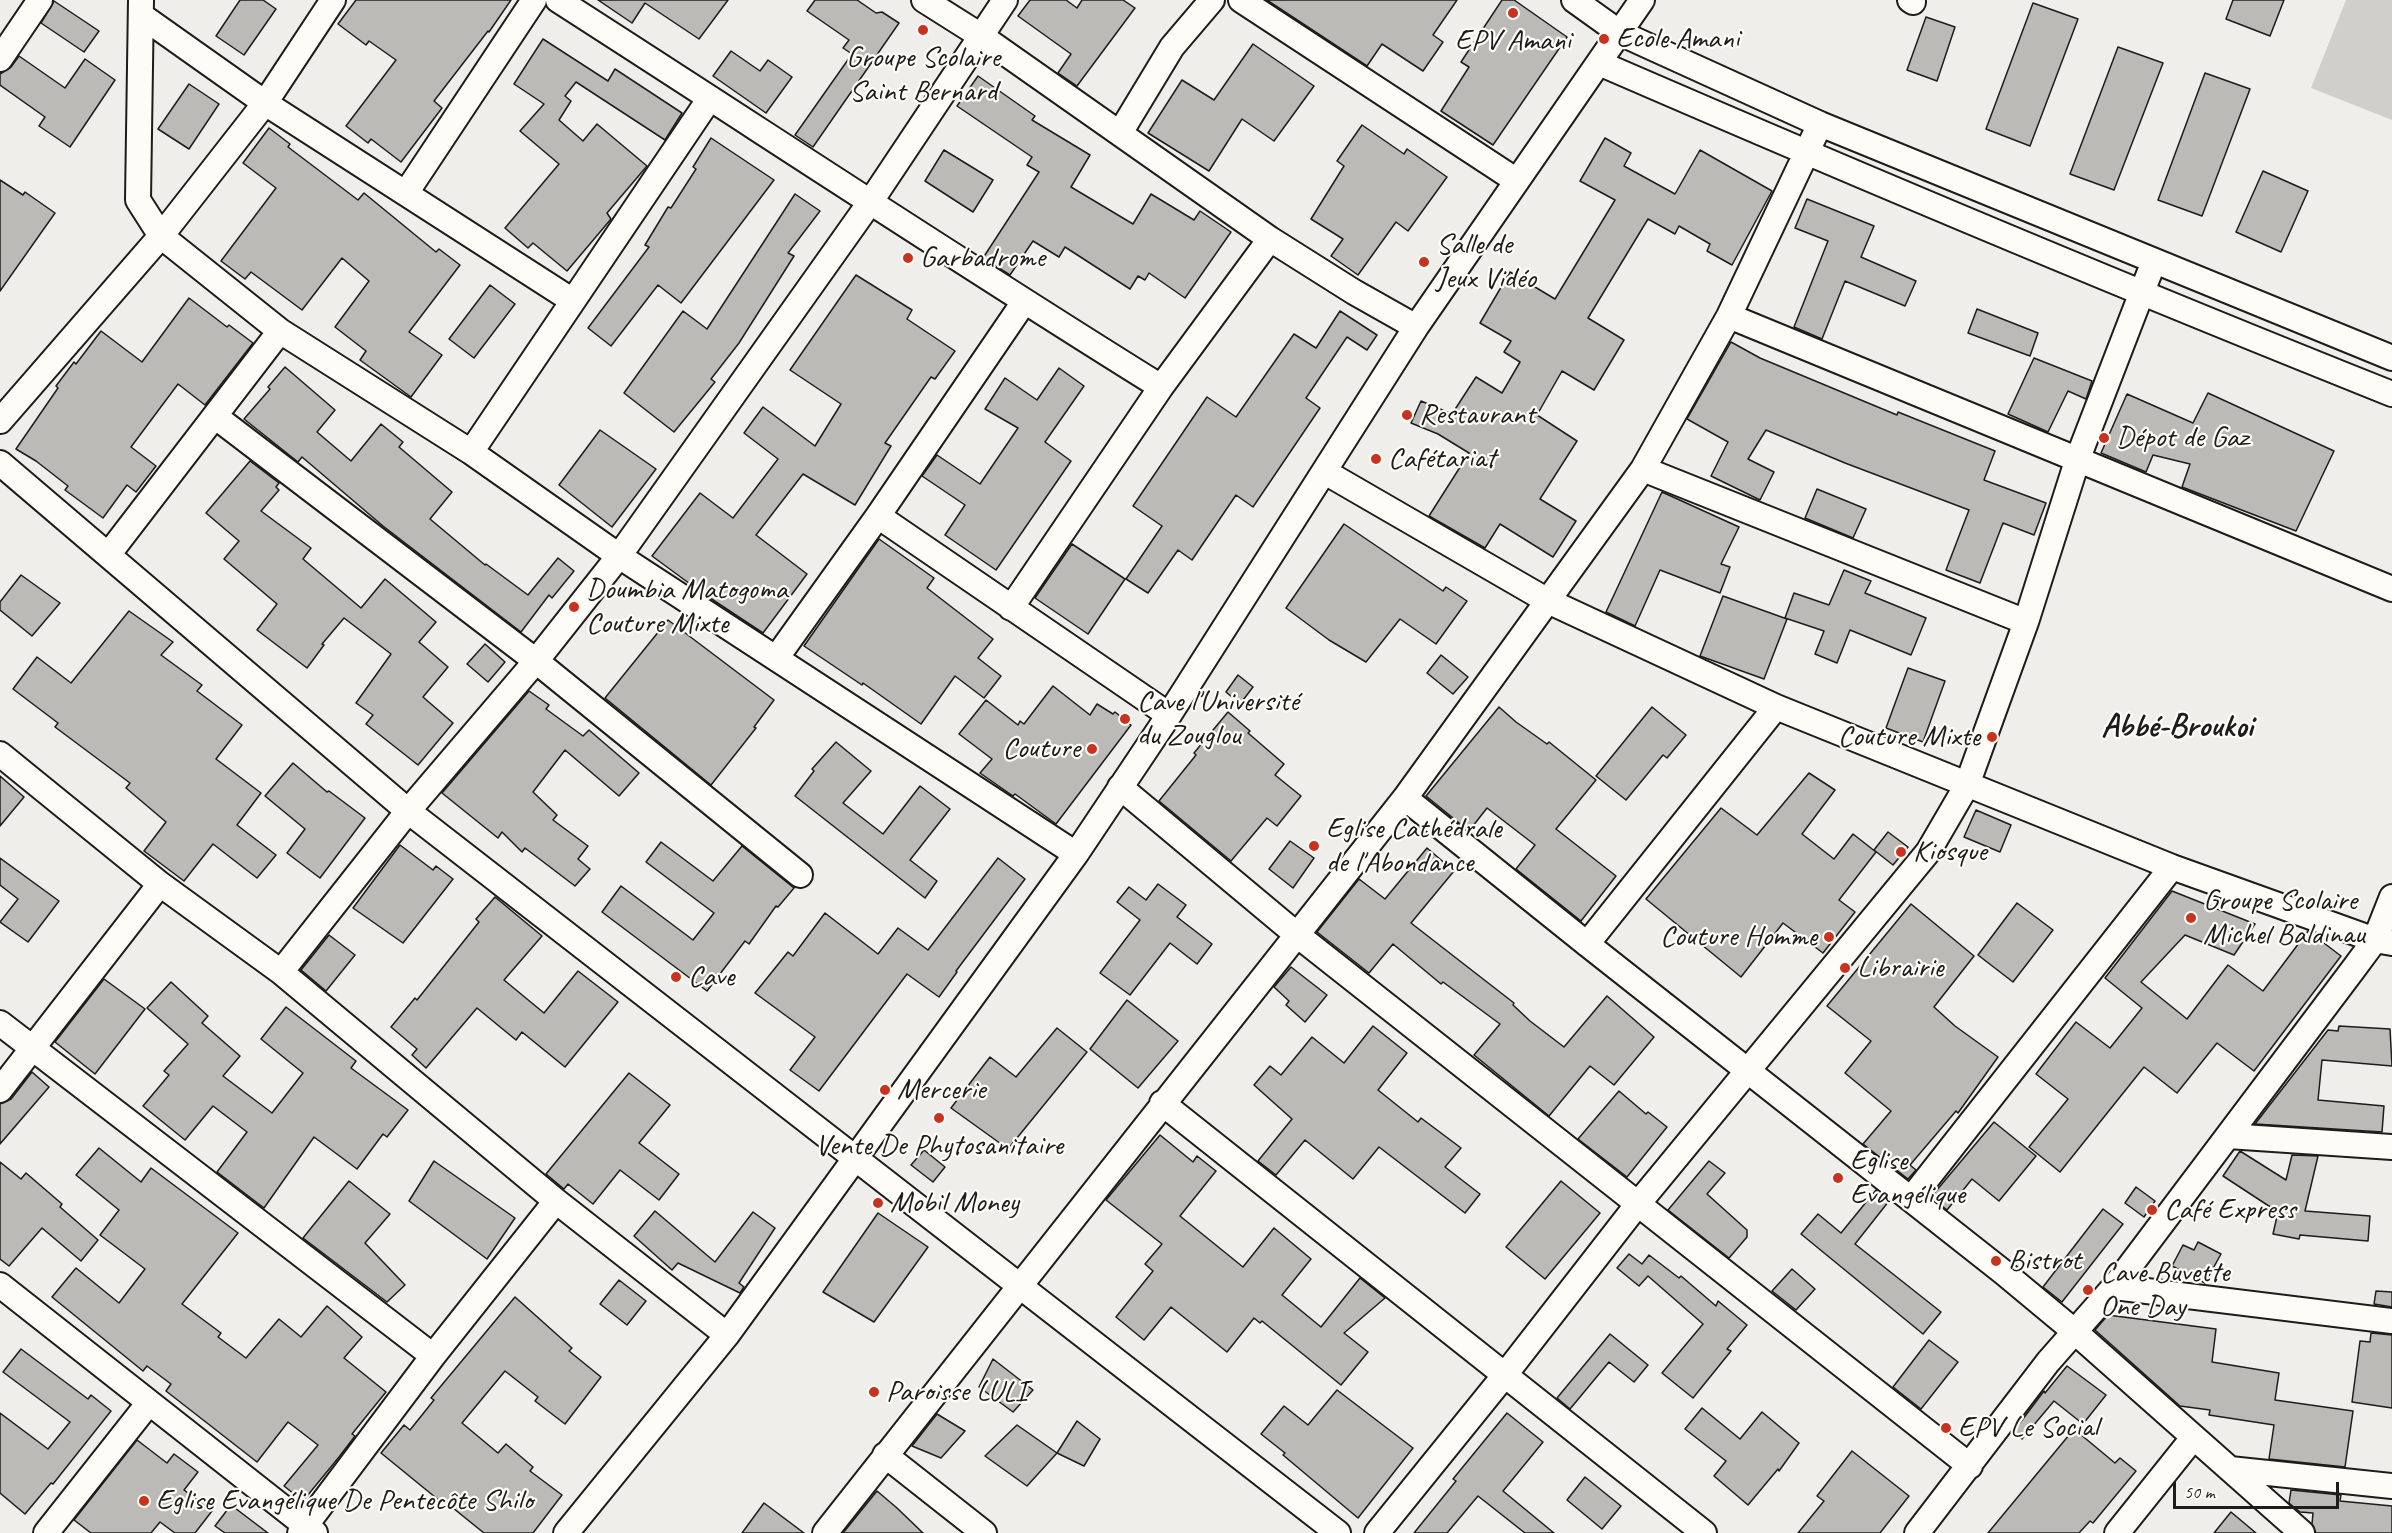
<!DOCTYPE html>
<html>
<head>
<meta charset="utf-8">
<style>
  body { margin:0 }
  #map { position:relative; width:2392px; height:1533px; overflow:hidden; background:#f0eeea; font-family:Caveat,sans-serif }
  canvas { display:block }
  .scale { position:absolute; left:2173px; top:1482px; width:166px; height:27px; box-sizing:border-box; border:3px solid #1c1c1c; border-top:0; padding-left:8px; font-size:18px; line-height:21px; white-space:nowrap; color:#1c1c1c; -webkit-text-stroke:4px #fdfcf7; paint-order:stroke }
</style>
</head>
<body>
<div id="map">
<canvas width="2392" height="1533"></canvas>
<div class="scale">50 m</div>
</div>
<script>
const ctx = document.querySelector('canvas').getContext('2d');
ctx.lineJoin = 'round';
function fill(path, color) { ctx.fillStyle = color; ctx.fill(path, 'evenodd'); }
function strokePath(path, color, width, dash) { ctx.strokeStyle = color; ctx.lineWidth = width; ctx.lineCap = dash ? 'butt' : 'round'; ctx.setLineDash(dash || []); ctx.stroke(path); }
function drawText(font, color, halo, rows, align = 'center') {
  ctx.font = font + ' Caveat,sans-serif'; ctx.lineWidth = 4.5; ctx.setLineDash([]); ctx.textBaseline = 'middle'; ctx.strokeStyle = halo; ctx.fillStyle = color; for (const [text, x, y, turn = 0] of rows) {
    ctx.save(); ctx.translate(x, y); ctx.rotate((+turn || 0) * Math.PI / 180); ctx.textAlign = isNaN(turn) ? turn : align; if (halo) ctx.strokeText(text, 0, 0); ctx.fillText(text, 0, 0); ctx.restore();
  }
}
fill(new Path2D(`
  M2346 0H2392V120L2311 88Z`), '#d0cfcc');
const building = new Path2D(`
  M240 0H263L276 9 244 55 216 36Z
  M356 0H511L489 32 488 31 434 101 442 108 401 162 371 139 368 143 346 126 396 60 369 41 366 45 338 24Z
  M598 0H728L699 39 645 3 632 23Z
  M815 0H857L876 13 882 12 899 23 813 147 795 135 852 54 843 48 849 40 807 11Z
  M1030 0H1066L1077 8 1082 0H1123L1135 8 1077 86 1058 73 1071 54 1018 16Z
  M1267 0H1457L1433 35 1443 42 1423 71 1382 44 1367 66Z
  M1502 0H1514L1567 37 1493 145 1441 111 1469 67 1461 62Z
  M2233 0H2284L2270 36 2226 19Z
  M54 1 99 31 84 52 41 23Z
  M2033 3 2078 19 2030 146 1986 129Z
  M1926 17 1955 27 1937 81 1907 70Z
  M543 39 608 81 615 69 682 113 665 140 576 82 565 96 571 101 559 120 583 141 597 124 647 166 607 213 611 219 567 271 533 243 528 248 505 228 559 164 520 131 544 104 514 84Z
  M1253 44 1314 86 1274 141 1242 119 1209 171 1148 133 1182 80 1214 100Z
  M2118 47 2163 63 2114 190 2070 174Z
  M731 51 760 71 768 60 792 77 766 113 713 76Z
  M19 56 65 88 85 59 115 80 70 147 39 126 45 117 0 85V74L11 67Z
  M2205 73 2250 89 2202 216 2158 200Z
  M978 76 1035 116 1032 120 1090 155 1071 187 1133 224 1151 194 1194 220 1200 211 1231 232 1185 298 1149 273 1145 280 1138 276 1130 289 1065 247 1059 257 1033 241 1010 275 983 258 1039 172 1027 165 1032 157 957 106Z
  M189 84 219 104 189 149 158 129Z
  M1362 125 1404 154 1407 149 1447 177 1408 231 1396 222 1358 275 1331 256 1343 239 1311 219 1344 166 1337 161Z
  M269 128 290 144 288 147 358 200 364 193 436 252 439 249 460 265 409 332 442 355 411 397 360 360 366 351 335 327 369 281 342 258 302 310 251 272 245 279 221 261 276 188 243 163Z
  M711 138 774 180 681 303 658 285 611 346 588 328 649 247 645 245 668 207 671 208 696 169 693 167Z
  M1605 138 1631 153 1624 166 1675 194 1700 150 1772 191 1732 265 1707 251 1710 244 1679 226 1675 234 1648 219 1588 318 1624 340 1594 390 1562 371 1537 415 1577 441 1540 499 1576 521 1553 557 1500 524 1485 548 1429 516 1469 453 1438 434 1411 423 1421 401 1452 414 1476 377 1502 393 1520 362 1504 352 1511 341 1480 323 1510 272 1555 299 1615 200 1580 181Z
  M944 150 993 180 973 212 925 181Z
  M2263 171 2308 191 2281 252 2236 232Z
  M0 180 23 195 25 192 55 213 0 291Z
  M795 194 820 211 788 253 794 256 739 343 711 379 715 382 674 432 624 393 683 311 707 329Z
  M1807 199 1874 226 1861 257 1916 281 1905 306 1845 281 1822 339 1794 327 1828 241 1795 228Z
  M856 275 912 310 907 319 955 351 935 379 931 377 885 443 891 446 855 505 803 474 756 535 807 574 763 633 701 592 652 556 700 493 733 518 778 459 744 433 763 407 815 446 841 404 790 370Z
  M490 285 515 304 474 358 449 339Z
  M189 298 227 327 229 325 253 343 205 405 178 384 131 447 156 466 136 492 127 485 103 518 65 490 68 486 36 461 16 449 58 388 56 386 74 362 76 364 101 331 142 362Z
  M1977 309 2038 333 2030 356 1968 333Z
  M1340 311 1377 335 1367 350 1347 337 1306 398 1320 408 1253 507 1236 495 1192 560 1178 550 1148 593 1126 579 1162 526 1133 506 1207 397 1236 417 1294 334 1316 348Z
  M1731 342 1760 358 1897 415 1898 412 1995 451 1984 480 2046 503 2034 535 2003 523 1980 583 1946 570 1969 510 1845 463 1766 430 1748 459 1774 472 1760 500 1711 476 1728 442 1687 419Z
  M2034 358 2092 381 2086 399 2068 391 2048 432 2008 414Z
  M285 367 335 410 317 432 351 461 381 424 403 442 399 447 452 492 430 519 485 565 486 564 528 595 558 558 574 571 552 598 549 595 521 632 383 526 302 457 298 462 244 419 270 389 268 387Z
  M1059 368 1084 386 1045 442 1071 461 996 570 945 535 965 505 922 476 937 455 980 484 1018 428 985 409 1005 378 1037 400Z
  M2208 393 2334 451 2296 531 2182 487 2190 464 2153 455 2146 472 2101 453 2127 394 2193 423Z
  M600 430 656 469 612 527 559 485Z
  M250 461 279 483 276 487 279 490 261 511 311 548 303 559 361 608 385 579 436 622 419 642 448 667 423 697 453 723 418 765 366 724 373 715 356 703 391 654 344 618 322 644 324 645 307 668 257 630 277 604 224 559 239 541 206 513Z
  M1817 489 1866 509 1853 538 1805 518Z
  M1662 492 1739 527 1721 564 1730 567 1720 593 1660 570 1635 626 1606 612Z
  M1344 524 1443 591 1446 587 1467 601 1436 644 1400 619 1366 662 1329 640 1286 608Z
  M879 539 934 578 927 588 993 639 978 658 1001 676 984 698 955 676 921 724 863 683 862 685 804 646Z
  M1072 544 1125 579 1088 634 1035 598Z
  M1844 570 1871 581 1865 593 1926 618 1911 655 1850 630 1837 663 1815 654 1824 631 1785 618 1794 593 1829 605Z
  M21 575 60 603 32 636 0 610V602Z
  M1723 596 1787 619 1764 679 1700 656Z
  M129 611 173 642 161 655 202 685 197 691 242 725 216 759 261 793 237 825 276 855 257 878 213 844 184 881 144 851 166 822 126 788 130 783 55 727 58 723 13 689 37 657 71 683Z
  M668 620 774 700 754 727 756 728 711 785 605 698Z
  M485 644 505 662 488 682 467 664Z
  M1441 655 1468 677 1453 694 1427 673Z
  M1908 668 1945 681 1923 742 1886 728Z
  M1238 675 1253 687 1240 704 1226 692Z
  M1053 686 1090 715 1097 704 1113 714 1115 712 1131 725 1056 824 1015 794 1013 796 980 773 992 759 959 734 986 700 1018 725 1020 721 1024 724Z
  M529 691 549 705 546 709 583 736 589 730 639 773 619 796 565 750 533 792 557 815 553 820 588 846 578 859 590 869 575 886 525 848 522 852 502 832 498 838 442 793Z
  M1499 707 1516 722 1547 744 1549 742 1596 780 1556 829 1616 876 1581 921 1516 869 1535 845 1487 808 1469 831 1426 796Z
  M1652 707 1686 735 1667 758 1663 755 1626 800 1596 776Z
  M1228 712 1250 731 1248 733 1284 764 1275 775 1301 796 1277 826 1267 818 1231 861 1159 801 1196 755 1194 753Z
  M836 742 871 771 843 803 883 834 920 786 950 809 910 860 937 881 925 898 795 796 814 771 812 769Z
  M293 763 327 792 329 791 365 818 320 878 287 853 305 829 265 796Z
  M1809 773 1835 790 1802 834 1834 859 1853 834 1876 852 1839 900 1855 912 1823 953 1783 923 1741 977 1646 899 1721 808 1757 835Z
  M0 776 24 797 0 826Z
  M1976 810 2011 825 2000 852 1964 837Z
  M1888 832 1908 847 1893 865 1874 850Z
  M1290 841 1314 858 1293 888 1269 869Z
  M661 842 713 881 742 846 794 888 778 907 776 906 749 944 745 941 707 991 602 912 621 886 693 940 714 913 646 862Z
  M400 845 433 870 436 866 453 879 403 943 353 908Z
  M1427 848 1454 871 1411 923 1514 1003 1513 1005 1530 1021 1564 1047 1607 996 1654 1037 1614 1085 1590 1066 1549 1116 1474 1055 1500 1024 1443 982 1441 984 1393 944 1369 973 1317 932 1359 879 1385 899Z
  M0 858 59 901 28 942 0 922 18 899 0 885Z
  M998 858 1025 879 956 971 957 972 939 997 907 974 819 1091 790 1070 815 1037 755 993 788 952 793 956 825 913 878 954 898 928 928 950Z
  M1158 884 1186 905 1177 917 1212 944 1197 964 1170 943 1130 995 1100 973 1140 920 1117 902 1129 887 1146 900Z
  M2172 891 2255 924 2234 955 2185 935 2141 982 2187 1019 2228 965 2263 991 2308 931 2341 956 2254 1071 2217 1043 2177 1093 2144 1067 2060 1172 2029 1147 2068 1099 2036 1074 2076 1022 2110 1048 2142 1008 2105 978Z
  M495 897 542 936 504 980 544 1013 578 971 618 1002 565 1067 522 1032 516 1040 477 1008 426 1068 412 1055 417 1049 391 1027 415 998 417 1000 479 922 476 919Z
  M2017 903 2053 930 2013 982 1978 955Z
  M1911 904 1974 956 1934 1007 1955 1026 1998 1057 1958 1113 1956 1111 1910 1165 1916 1170 1908 1179 1863 1144 1891 1111 1845 1073 1871 1041 1827 1006Z
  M329 935 355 955 326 991 301 970Z
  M1291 967 1327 995 1305 1022 1286 1005 1289 1001 1274 987Z
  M104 979 145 1009 95 1074 55 1042Z
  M171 982 208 1016 202 1023 240 1056 223 1076 272 1113 303 1073 261 1039 286 1007 356 1061 351 1068 408 1110 387 1137 383 1134 357 1169 314 1137 264 1208 217 1172 247 1132 213 1106 185 1140 143 1106 169 1075 164 1071 188 1044 147 1008Z
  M1127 1000 1178 1041 1138 1088 1090 1049Z
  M1373 1026 1407 1053 1378 1090 1418 1122 1421 1118 1461 1148 1445 1167 1480 1194 1465 1213 1379 1147 1353 1179 1305 1140 1276 1175 1258 1161 1292 1119 1254 1085 1270 1066 1281 1075 1312 1037 1344 1063Z
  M2339 1026 2390 1029 2392 1066 2322 1060 2318 1100 2384 1106 2382 1132 2255 1124 2328 1030 2338 1031Z
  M1057 1028 1087 1052 1008 1149 951 1108 990 1057 1016 1077Z
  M32 1072 49 1087 0 1144V1104L11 1099Z
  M629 1073 670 1105 639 1143 679 1174 659 1200 620 1170 593 1204 568 1184 564 1189 546 1174Z
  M1619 1091 1646 1114 1648 1112 1667 1127 1627 1177 1578 1139Z
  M1994 1122 2036 1156 1999 1201 1972 1179 1947 1210 1931 1197Z
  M1160 1135 1193 1162 1197 1156 1216 1171 1180 1216 1243 1267 1274 1228 1311 1259 1282 1295 1321 1327 1360 1278 1385 1298 1344 1333 1368 1352 1341 1385 1262 1321 1260 1323 1254 1318 1227 1352 1171 1307 1144 1340 1116 1317 1153 1271 1145 1264 1162 1244 1106 1200Z
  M99 1148 141 1182 151 1168 238 1233 182 1304 221 1333 218 1337 246 1358 279 1319 301 1337 327 1306 362 1337 344 1358 386 1392 352 1434 355 1436 339 1457 303 1501 284 1486 318 1445 288 1422 257 1462 166 1391 171 1384 147 1366 143 1371 52 1297 76 1268 119 1303 145 1269 100 1235 119 1210 76 1175Z
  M924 1150 945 1167 933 1182 911 1165Z
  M2240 1151 2286 1180 2292 1155 2318 1156 2305 1211 2370 1216 2368 1241 2300 1235 2299 1239 2273 1234 2278 1212 2223 1176Z
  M434 1161 515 1218 487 1259 409 1201Z
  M1709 1161 1725 1173 1707 1194 1747 1230V1237L1729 1258 1668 1210Z
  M0 1162 21 1179 26 1173 62 1204 60 1207 98 1240 81 1261 42 1228 9 1266 0 1259Z
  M349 1181 390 1214 365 1243 405 1285 387 1302 303 1238Z
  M1561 1181 1600 1213 1545 1279 1506 1247Z
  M2136 1187 2155 1201 2144 1217 2125 1203Z
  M1876 1190 1889 1201 1855 1244 1941 1312 1923 1334 1801 1234 1818 1214 1841 1233Z
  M2103 1209 2123 1224 2062 1302 2043 1287Z
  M655 1211 715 1262 753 1212 775 1228 739 1283 744 1287 740 1293 678 1263 672 1270 634 1236Z
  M878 1213 928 1247 874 1322 823 1292Z
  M2198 1242 2221 1254 2205 1283 2172 1266 2183 1245 2194 1250Z
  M1629 1254 1642 1264 1649 1255 1679 1278 1681 1276 1716 1306 1718 1301 1747 1325 1727 1349 1731 1351 1693 1398 1662 1373 1703 1324 1648 1276 1639 1286 1617 1268Z
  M1792 1269 1815 1289 1796 1310 1772 1291Z
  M619 1280 646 1301 627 1325 600 1304Z
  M2376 1291 2392 1292V1307L2374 1304Z
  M515 1297 572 1348 569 1351 601 1377 565 1424 535 1401 538 1397 505 1371 462 1423 498 1453 506 1444 533 1467 530 1471 562 1495 533 1533H484L448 1504 446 1506 381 1453 404 1425 410 1430 434 1400 431 1398Z
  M2108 1315 2216 1329 2212 1362 2279 1373 2275 1400 2353 1411 2345 1467 2269 1459 2274 1425 2209 1415 2210 1410 2180 1406 2095 1330Z
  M2371 1333 2392 1335V1408L2352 1402 2360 1341 2370 1342Z
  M1610 1334 1648 1365 1634 1382 1609 1362 1570 1409 1557 1398Z
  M1929 1340 1958 1362 1921 1409 1893 1387Z
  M21 1349 88 1399 91 1395 111 1411 53 1484 51 1483 25 1514 0 1493V1413L48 1449 70 1422 3 1372Z
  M993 1359 1033 1390 1013 1412 979 1387Z
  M2067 1366 2106 1395 2083 1424 2054 1401 2022 1439 2013 1432 2044 1391 2045 1393Z
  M1337 1390 1413 1448 1358 1518 1283 1455 1285 1453 1261 1434 1284 1406 1308 1425Z
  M1702 1408 1740 1439 1762 1412 1799 1443 1779 1471 1778 1469 1748 1505 1714 1476 1726 1461 1685 1429Z
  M1507 1413 1543 1442 1503 1491 1554 1533H1525L1478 1496 1447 1533H1414L1456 1481 1453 1479Z
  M937 1414 965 1431 941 1458 912 1446Z
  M1077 1421 1100 1439 1084 1466 1057 1453Z
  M1017 1425 1057 1453 1027 1486 985 1456Z
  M2074 1429 2115 1463 2120 1458 2136 1471 2093 1523 2090 1521 2079 1533H1988Z
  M137 1440 167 1463 174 1454 198 1472 184 1490 212 1511 195 1533H175L160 1522 151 1533H91L74 1520Z
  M1852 1451 1909 1496 1880 1533H1798L1824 1501 1817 1496Z
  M1585 1477 1621 1506 1602 1529 1567 1500Z
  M2291 1490 2341 1495 2340 1501 2392 1506V1533H2316L2312 1524 2313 1513 2300 1512 2289 1503Z
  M877 1491 897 1508 923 1533H843Z
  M764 1503 804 1533H742Z
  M231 1505 268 1533H225L215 1526Z
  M2231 1512 2256 1533H2214Z`);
fill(building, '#bbbab6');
strokePath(building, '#1c1c1c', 1.5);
const minor = new Path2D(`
  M141 0 138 200 161 236 280 331 471 452 619 556 1076 854
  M558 0C759 129 958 261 1161 387
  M924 0 981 36 1270 239 1354 292 1416 327
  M1241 0 1517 181
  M1574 0 1620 33 1820 124 2392 358
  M1910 0 1913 2
  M142 16 265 103 573 301
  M0 59 40 0
  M1599 63C1862 177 2126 288 2392 394
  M1120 133 1172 47 1212 0
  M406 193 534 0
  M1729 316 2392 589
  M216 417 536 661 800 875
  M0 421 161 236 265 103 333 0
  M471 452 710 98
  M0 463 408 811 1338 1533
  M1643 469 2026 622
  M1325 472 1548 601 1776 707 2172 867 2375 940 2392 943
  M878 516 1169 715
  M108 555 280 331
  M1011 608 1161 387 1270 239
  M777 657 878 516 1024 302
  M0 754 160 884 281 972 556 1201 727 1335
  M1120 787 1296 934 1970 1466
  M1405 798 1587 944 2003 1272 2074 1331 2302 1533
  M1587 944 1776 707
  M281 972 408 811 536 661 619 556 871 201 1005 0
  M0 1023 433 1356
  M0 1090 160 884
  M1162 1103 1704 1533
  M2228 1136 2392 1147
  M1911 1199 2172 867
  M0 1285 315 1533
  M2114 1287 2392 1321
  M885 1455 984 1533
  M2230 1469 2392 1486
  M46 1533 148 1404
  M300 1533 433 1356 556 1201
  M566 1533 727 1335 1076 854 1169 715 1416 327 1642 0
  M825 1533 1405 798 1643 469 1729 316 1820 124
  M1377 1533 1504 1376 1637 1205 1928 852 1967 785 2026 622 2078 458 2154 261
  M1917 1533 2048 1362 2114 1287 2352 971 2375 940 2392 897
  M2117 1533 2193 1438`);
strokePath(minor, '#1c1c1c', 28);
strokePath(minor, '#fdfcf7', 24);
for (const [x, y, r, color] of [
  [1513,13,6,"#c8321e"],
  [923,30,6,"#c8321e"],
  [1604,39,6,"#c8321e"],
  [908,258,6,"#c8321e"],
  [1424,262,6,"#c8321e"],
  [1407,415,6,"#c8321e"],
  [2104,438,6,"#c8321e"],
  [1376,459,6,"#c8321e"],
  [574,607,6,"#c8321e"],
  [1125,719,6,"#c8321e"],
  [1992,737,6,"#c8321e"],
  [1092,749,6,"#c8321e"],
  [1314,846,6,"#c8321e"],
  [1901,852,6,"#c8321e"],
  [2191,918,6,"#c8321e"],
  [1829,937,6,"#c8321e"],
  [1845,968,6,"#c8321e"],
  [676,977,6,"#c8321e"],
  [885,1090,6,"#c8321e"],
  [939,1118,6,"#c8321e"],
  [1838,1178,6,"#c8321e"],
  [878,1203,6,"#c8321e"],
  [2152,1210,6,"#c8321e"],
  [1996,1261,6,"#c8321e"],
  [2088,1290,6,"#c8321e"],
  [874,1392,6,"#c8321e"],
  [1946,1428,6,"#c8321e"],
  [144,1501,6,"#c8321e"]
]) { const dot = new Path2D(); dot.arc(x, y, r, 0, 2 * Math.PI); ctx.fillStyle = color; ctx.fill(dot); strokePath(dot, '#fdfcf7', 2); }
drawText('30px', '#1c1c1c', '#fdfcf7', [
  ["Ecole Amani",1616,39],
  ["EPV Amani",1513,41,"center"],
  ["Groupe Scolaire",923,58,"center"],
  ["Saint Bernard",923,92,"center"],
  ["Salle de",1436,245],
  ["Jeux Vidéo",1436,279],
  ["Garbadrome",920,258],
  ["Restaurant",1419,415],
  ["Dépot de Gaz",2116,438],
  ["Cafétariat",1388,459],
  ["Doumbia Matogoma",586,590],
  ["Couture Mixte",586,624],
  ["Cave l'Université",1137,702],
  ["du Zouglou",1137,736],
  ["Couture Mixte",1980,737,"right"],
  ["Couture",1080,749,"right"],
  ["Eglise Cathédrale",1326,829],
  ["de l'Abondance",1326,863],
  ["Kiosque",1913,852],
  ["Groupe Scolaire",2203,901],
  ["Michel Baldinau",2203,935],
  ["Couture Homme",1817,937,"right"],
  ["Librairie",1857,968],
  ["Cave",688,977],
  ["Mercerie",897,1090],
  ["Vente De Phytosanitaire",939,1146,"center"],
  ["Eglise",1850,1161],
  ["Evangélique",1850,1195],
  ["Mobil Money",890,1203],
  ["Café Express",2164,1210],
  ["Bistrot",2008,1261],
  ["Cave Buvette",2100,1273],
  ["One Day",2100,1307],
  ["Paroisse LULI",886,1392],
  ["EPV Le Social",1958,1428],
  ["Eglise Evangélique De Pentecôte Shilo",156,1501]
], 'left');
drawText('bold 33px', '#1c1c1c', '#fdfcf7', [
  ["Abbé-Broukoi",2177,727]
]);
</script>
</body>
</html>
